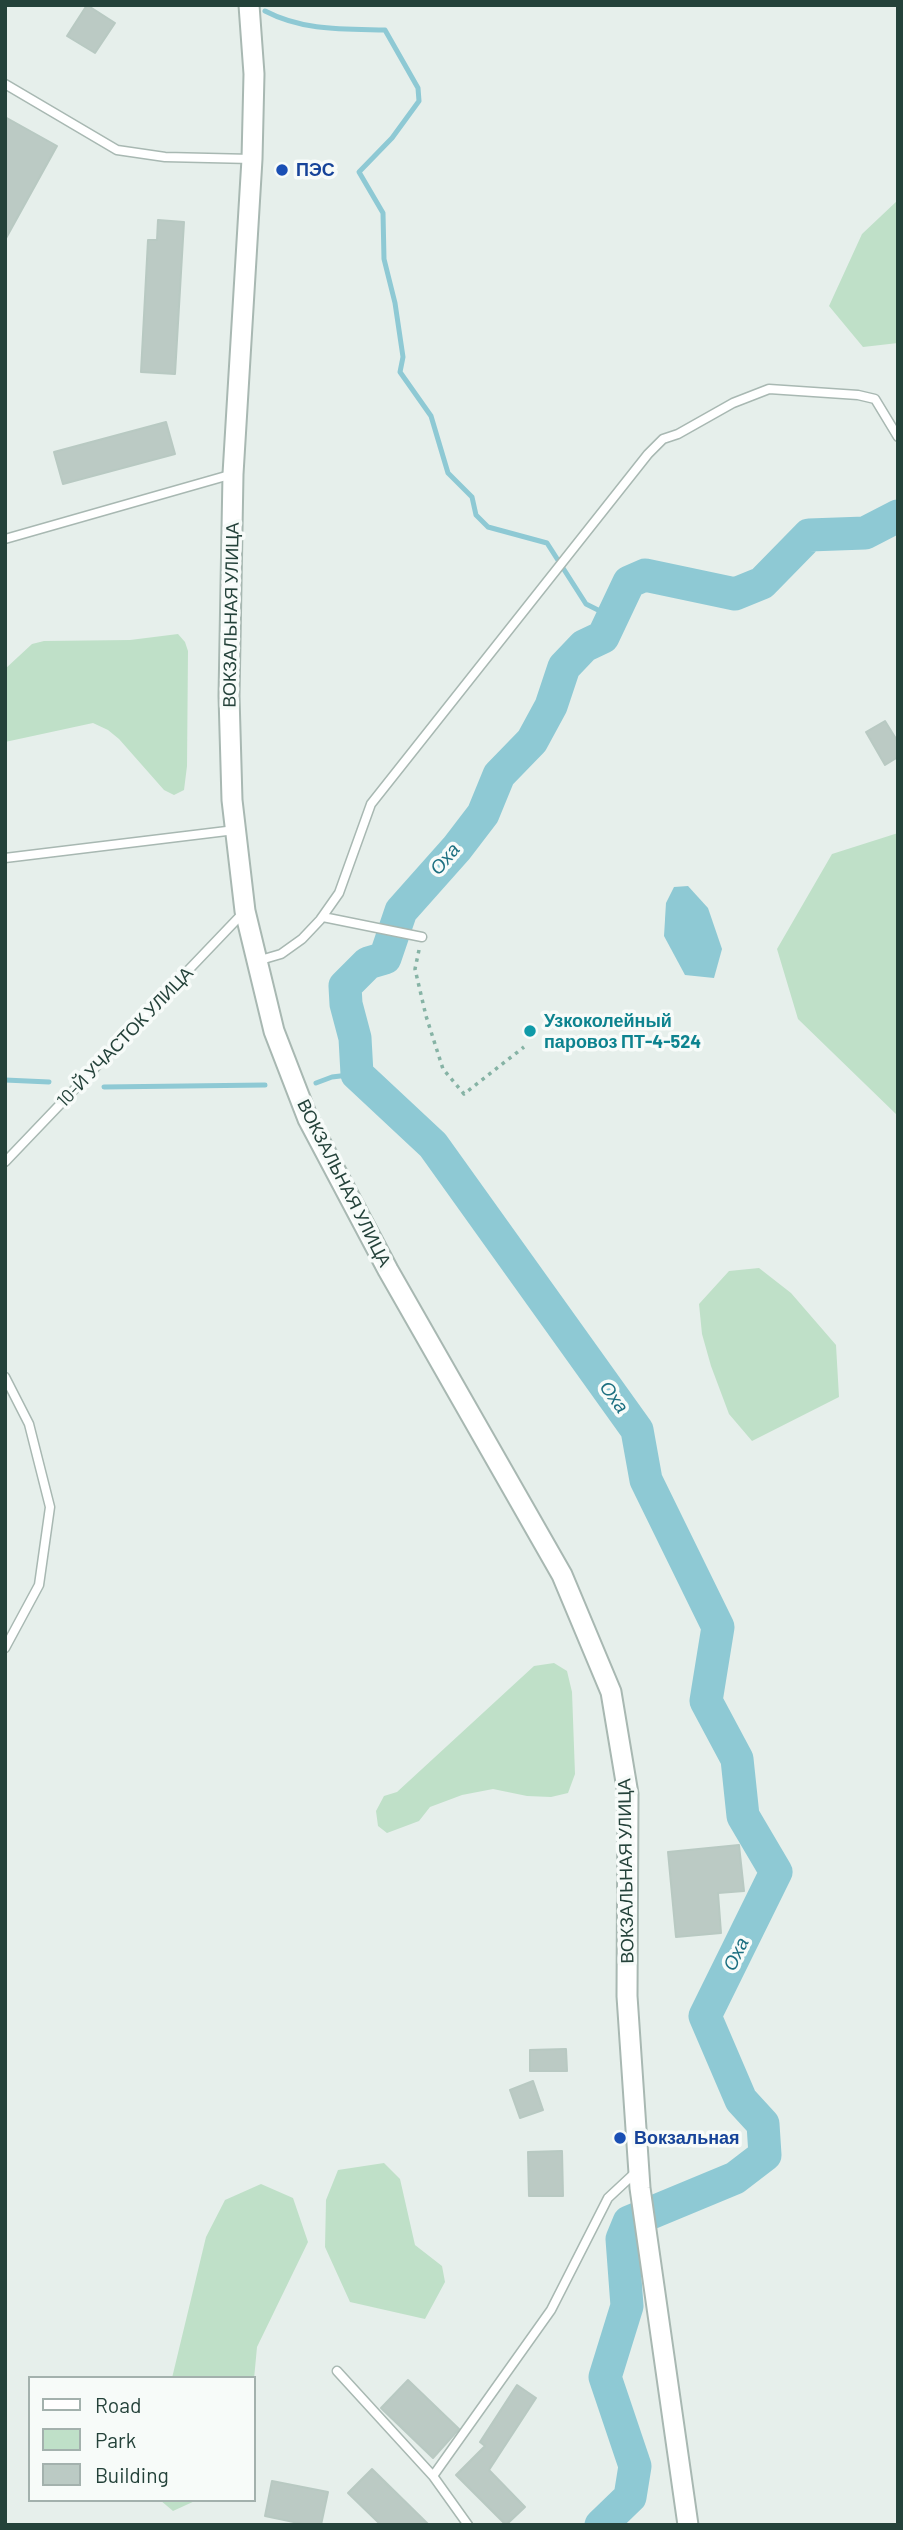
<!DOCTYPE html>
<html>
<head>
<meta charset="utf-8">
<style>
  body { margin:0 }
  #map { position:relative; width:903px; height:2530px; overflow:hidden; background:#e6efeb; font-family:Barlow,sans-serif }
  canvas { display:block }
  .frame { position:absolute; inset:0; border:7px solid #24423a; pointer-events:none }
  .legend { position:absolute; left:28px; top:2376px; width:228px; height:126px; box-sizing:border-box; background:#f7fbf9; border:2px solid #a3b1ad; margin:0; padding:9px 12px; list-style:none; font-size:21px; color:#24423a }
  .legend li { display:flex; align-items:center; gap:14px; height:35px }
  .legend b { width:35px; border:2px solid #a3b1ad }
</style>
</head>
<body>
<div id="map">
<canvas width="903" height="2530"></canvas>
<div class="frame"></div>
<ul class="legend">
<li><b style="height:9px;background:#fff"></b>Road</li>
<li><b style="height:19px;background:#bfe0c8"></b>Park</li>
<li><b style="height:19px;background:#bbcac4"></b>Building</li>
</ul>
</div>
<script>
const ctx = document.querySelector('canvas').getContext('2d');
ctx.lineJoin = 'round';
function fill(path, color) { ctx.fillStyle = color; ctx.fill(path, 'evenodd'); }
function strokePath(path, color, width, dash) { ctx.strokeStyle = color; ctx.lineWidth = width; ctx.lineCap = dash ? 'butt' : 'round'; ctx.setLineDash(dash || []); ctx.stroke(path); }
function drawText(font, color, halo, rows, align = 'center') {
  ctx.font = font + ' Barlow,sans-serif'; ctx.lineWidth = 7; ctx.setLineDash([]); ctx.textBaseline = 'middle'; ctx.strokeStyle = halo; ctx.fillStyle = color; for (const [text, x, y, turn = 0] of rows) {
    ctx.save(); ctx.translate(x, y); ctx.rotate((+turn || 0) * Math.PI / 180); ctx.textAlign = isNaN(turn) ? turn : align; if (halo) ctx.strokeText(text, 0, 0); ctx.fillText(text, 0, 0); ctx.restore();
  }
}
fill(new Path2D(`
  M898 200V343L863 347 829 306 862 234Z
  M178 634 185 642 188 651 187 766 184 790 174 795 164 790 119 739 108 730 93 723 5 742V669L32 644 44 641 130 640Z
  M898 833V1116L798 1019 777 949 832 854Z
  M759 1268 791 1293 836 1345 839 1397 752 1441 729 1414 711 1366 702 1334 699 1304 729 1271Z
  M554 1663 567 1671 572 1692 575 1774 568 1793 551 1797 527 1796 493 1789 462 1795 430 1807 419 1821 387 1833 378 1826 376 1811 384 1796 397 1792 534 1666Z
  M384 2163 400 2179 415 2245 442 2266 445 2282 425 2319 350 2302 325 2247 326 2200 338 2170Z
  M261 2184 293 2198 308 2242 257 2347 254 2379 172 2378 206 2237 225 2200Z
  M160 2500H197L173 2511Z`), '#bfe0c8');
fill(new Path2D(`
  M688 886 708 908 722 949 714 978 685 975 664 936 666 903 674 887Z`), '#8ec9d4');
strokePath(new Path2D(`
  M265 11C303 31 344 29 385 30L418 88 419 101 392 138 359 172 383 213 384 259 395 303 403 357 400 372 431 416 448 473 472 497 476 515 488 527 547 543 586 604 612 617
  M5 1080 49 1082
  M316 1083 332 1077 357 1074
  M104 1087 265 1085`), '#8ec9d4', 5);
strokePath(new Path2D(`
  M601 2525 630 2497 635 2466 605 2377 627 2306 622 2239 629 2222 735 2178 765 2155 763 2124 741 2100 705 2016 776 1872 743 1816 737 1759 706 1701 718 1627 646 1480 637 1430 433 1145 357 1074 355 1038 346 1004 345 986 368 963 385 958 401 911 457 848 483 814 499 775 532 741 551 706 564 667 584 646 603 637 629 582 645 575 735 594 762 583 809 535 865 533 898 516`), '#8ec9d4', 33);
const building = new Path2D(`
  M87 5 115 23 95 53 67 36Z
  M5 117 57 146 5 240Z
  M158 220 184 222 175 374 141 372 148 240H157Z
  M166 422 175 454 63 484 54 452Z
  M885 721 898 742V757L885 765 866 732Z
  M739 1845 744 1891 718 1893 721 1933 676 1937 668 1852Z
  M566 2049 567 2071H530V2050Z
  M533 2081 543 2110 520 2118 510 2090Z
  M562 2151 563 2196H529L528 2152Z
  M408 2380 459 2429 433 2458 381 2408Z
  M517 2385 536 2398 489 2470 525 2507 506 2525 456 2475 485 2446 480 2442Z
  M372 2469 429 2525H381L348 2493Z
  M272 2481 328 2492 321 2525H308L265 2516Z`);
fill(building, '#bbcac4');
strokePath(building, '#b8c9c2', 2);
const service = new Path2D(`
  M5 84 117 150 165 157 252 159
  M5 539 233 474
  M5 858 235 830
  M323 917 422 937
  M257 961 281 954 302 939 320 920 339 893 371 804 648 454 663 439 678 434 733 403 769 389 858 395 875 399 898 437
  M5 1162 242 914
  M5 1377 29 1424 50 1507 39 1585 5 1648
  M337 2371 433 2476 468 2525
  M433 2476 551 2310 608 2198 637 2171`);
const tertiary = new Path2D(`
  M249 5 254 74 252 159 233 474 229 696 232 800 245 911 274 1031 308 1119 388 1270 562 1575 611 1692 628 1794 627 1996 640 2188 688 2525`);
strokePath(service, '#a8b8b2', 11);
strokePath(tertiary, '#a8b8b2', 23);
strokePath(new Path2D(`
  M419 950 415 969 426 1016 443 1069 464 1094 524 1047`), '#86b3a5', 3.5, [3.5, 5]);
strokePath(service, '#fff', 8);
strokePath(tertiary, '#fff', 19);
for (const [x, y, r, color] of [
  [282,170,7,"#1a4fb4"],
  [530,1031,7,"#0f9aa8"],
  [620,2138,7,"#1a4fb4"]
]) { const dot = new Path2D(); dot.arc(x, y, r, 0, 2 * Math.PI); ctx.fillStyle = color; ctx.fill(dot); strokePath(dot, '#f7fbf9', 2.5); }
drawText('bold 18px', '#164399', '#f7fbf9', [
  ["ПЭС",296,170],
  ["Вокзальная",634,2138]
], 'left');
drawText('18px', '#24423a', '#f7fbf9', [
  ["ВОКЗАЛЬНАЯ УЛИЦА",231,615,-89],
  ["10-Й УЧАСТОК УЛИЦА",125,1037,-46],
  ["ВОКЗАЛЬНАЯ УЛИЦА",344,1183,63],
  ["ВОКЗАЛЬНАЯ УЛИЦА",626,1871,-91]
]);
drawText('bold 18px', '#0d838f', '#f7fbf9', [
  ["Узкоколейный",544,1021],
  ["паровоз ПТ-4-524",544,1042]
], 'left');
drawText('italic 19px', '#1c6f80', '#f7fbf9', [
  ["Оха",445,859,-50],
  ["Оха",614,1397,54],
  ["Оха",736,1954,-64]
]);
</script>
</body>
</html>
